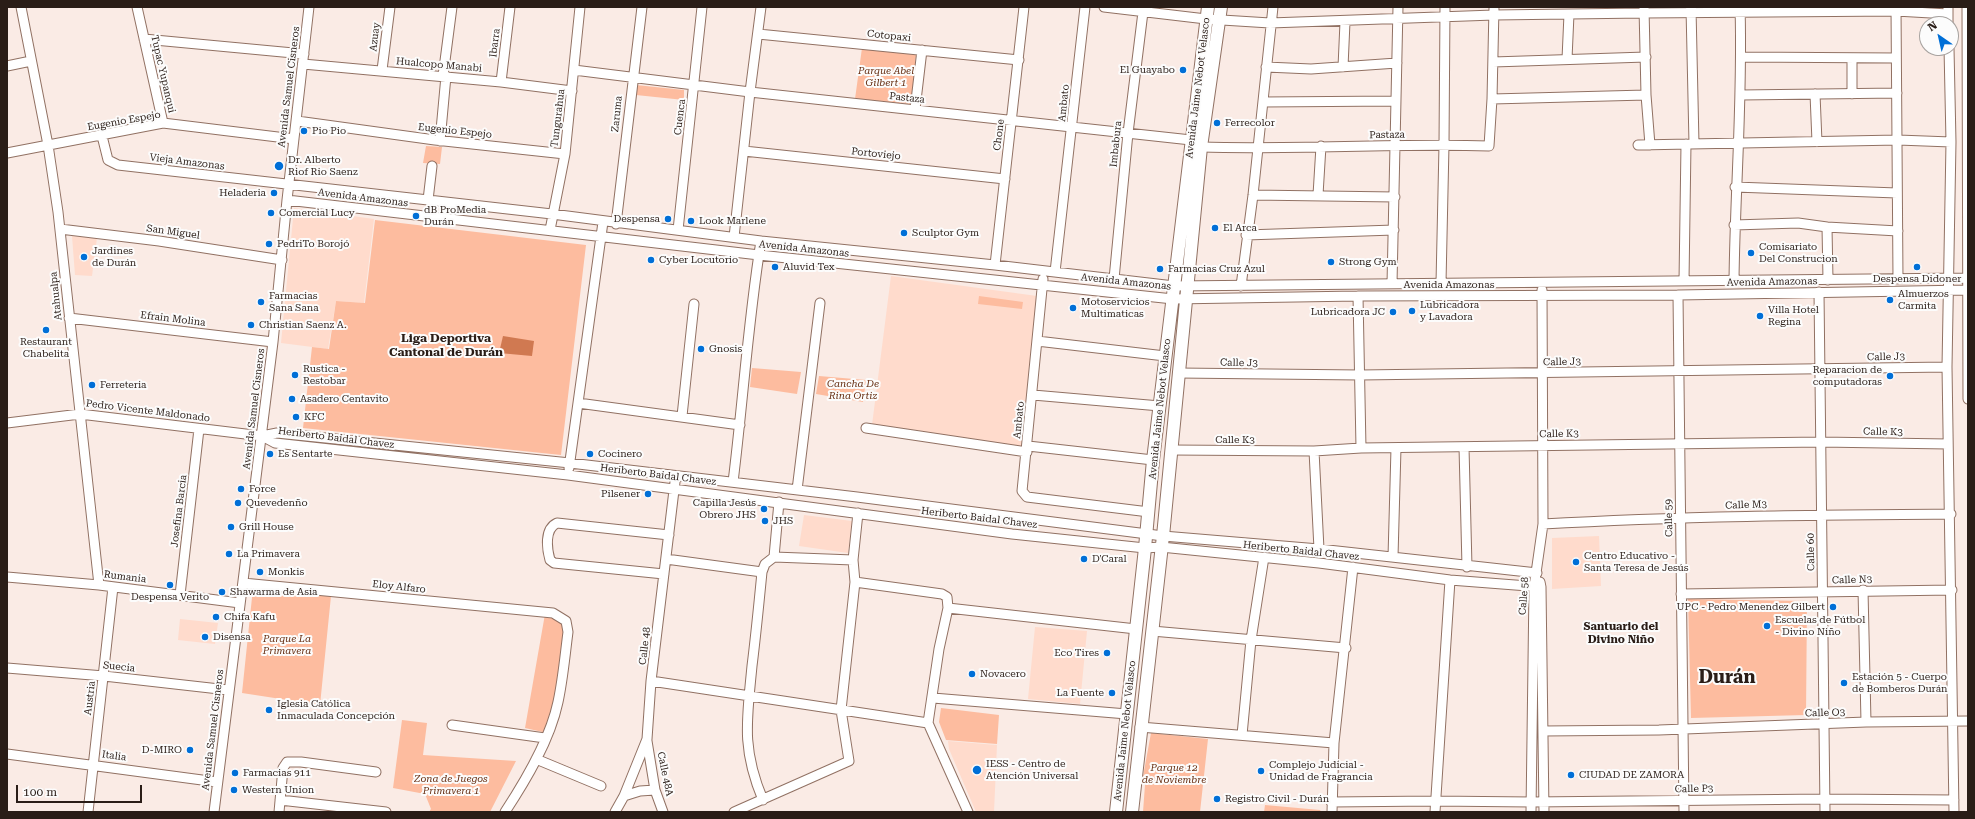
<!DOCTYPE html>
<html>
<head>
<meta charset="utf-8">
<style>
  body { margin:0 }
  #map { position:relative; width:1975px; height:819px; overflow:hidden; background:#faebe5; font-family:"Roboto Serif",serif }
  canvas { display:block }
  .frame { position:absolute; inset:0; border:8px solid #2a1d17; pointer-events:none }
  .north { position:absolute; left:1919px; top:16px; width:40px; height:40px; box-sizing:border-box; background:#fcfcfc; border:1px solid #a8a3a0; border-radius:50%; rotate:326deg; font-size:11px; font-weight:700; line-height:16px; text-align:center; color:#2a1d17 }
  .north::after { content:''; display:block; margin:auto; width:14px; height:18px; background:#006fd7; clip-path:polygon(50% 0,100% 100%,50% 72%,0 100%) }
  .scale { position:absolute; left:16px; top:785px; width:126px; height:18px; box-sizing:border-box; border:2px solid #2a1d17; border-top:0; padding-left:5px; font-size:12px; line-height:14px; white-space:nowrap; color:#2a1d17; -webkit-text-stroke:3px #fcfcfc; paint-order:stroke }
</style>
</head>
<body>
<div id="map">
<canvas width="1975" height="819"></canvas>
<div class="frame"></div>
<div class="north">N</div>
<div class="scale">100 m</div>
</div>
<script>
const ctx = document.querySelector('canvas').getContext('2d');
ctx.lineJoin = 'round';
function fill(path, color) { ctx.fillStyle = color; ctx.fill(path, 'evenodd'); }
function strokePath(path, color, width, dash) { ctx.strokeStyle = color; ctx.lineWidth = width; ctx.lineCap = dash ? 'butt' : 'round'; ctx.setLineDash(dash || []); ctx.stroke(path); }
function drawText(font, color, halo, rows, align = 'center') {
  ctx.font = font + ' "Roboto Serif",serif'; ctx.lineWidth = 4; ctx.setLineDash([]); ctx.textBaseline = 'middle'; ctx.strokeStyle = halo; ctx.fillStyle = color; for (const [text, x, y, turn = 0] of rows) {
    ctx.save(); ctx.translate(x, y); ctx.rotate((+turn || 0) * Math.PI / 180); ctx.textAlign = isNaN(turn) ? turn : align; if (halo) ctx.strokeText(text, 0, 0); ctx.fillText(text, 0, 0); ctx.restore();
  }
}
fill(new Path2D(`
  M294 208 374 219 364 303 336 301 328 349 281 343Z
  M72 236 97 238 92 276 75 275Z
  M891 276 1037 296 1021 446 872 425Z
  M804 515 852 521 848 553 799 546Z
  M1599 536 1601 586 1552 589V538Z
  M180 619 218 623 215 644 178 640Z
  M1035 627 1087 631 1080 704 1028 699Z
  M948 741 997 745 994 812H976L949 749Z`), '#ffdbcc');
fill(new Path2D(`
  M862 48 916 55 911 104 855 99Z
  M636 85 684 90V100L636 95Z
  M426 146 442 147 440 164 423 163Z
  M375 220 586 245 561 455 303 428 312 347 329 349 336 301 365 303Z
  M979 296 1023 302 1022 309 978 304Z
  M752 368 801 372 797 394 750 387Z
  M819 376 866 380 863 402 816 394Z
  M253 588 331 596 320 705 242 693Z
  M1688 599 1807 601 1806 715 1691 718Z
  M545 614 566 621 562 679 547 733 525 728Z
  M941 708 999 715 997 744 946 740 939 722Z
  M402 720 427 723 423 755 516 761 490 812H429L431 809 425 794 393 788Z
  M1151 733 1208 739 1200 812H1143L1145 785 1142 782Z
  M1265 805 1320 810 1321 812H1264Z`), '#fdbc9f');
fill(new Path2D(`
  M503 336 534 341 532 356 499 353Z`), '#d07951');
const minor = new Path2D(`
  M21 7 48 145 58 212 99 585
  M137 7 163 123
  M1104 7 1206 19 1270 23 1494 15 1644 13 1896 11 1948 14
  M1896 7 1898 279
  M1948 7V24
  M1967 7 1968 399
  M1644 8 1646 95 1650 145
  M1691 8 1694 144
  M758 34 1019 60
  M144 39 304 54
  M1949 48 1951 142 1947 367 1954 812
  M1741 57 1896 58
  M1567 59 1569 14
  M1852 59V94
  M1493 62 1646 57
  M303 64 501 82 572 91
  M7 66 31 61
  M1266 67 1311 69 1397 63
  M1343 67 1345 22
  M382 70 390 7
  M574 70 750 92 1191 140
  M443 76 452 7
  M501 82 510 7
  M1815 94 1817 142
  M1741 95 1897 93
  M1492 99 1646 95
  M1263 102 1396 101
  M915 109 922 50
  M297 121 435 140 565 154
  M102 136 108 160 118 165 552 214 761 241 995 265 1174 286 1968 278
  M440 141 446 76
  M1638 145 1898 140 1951 142
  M1201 147C1297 150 1393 143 1489 146L1492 99 1494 7
  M744 151 1005 179
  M7 153 163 123 294 139
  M1735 187 1897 193
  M1253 195 1395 197
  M1318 195 1321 146
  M287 200 759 255 1173 299 1358 296 1678 295 1968 290
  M428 200 432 166
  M616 224 642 7
  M1734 225 1798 223 1827 227
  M60 229 159 241 282 260
  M550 230 565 154 580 7
  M678 230 702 7
  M1246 235 1394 230
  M734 237 750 92 761 7
  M995 265 1024 7
  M1055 272 1085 7
  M1043 279 1022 491 1027 497 1149 512
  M1114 279 1128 133 1143 12
  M1828 280 1827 227 1898 231
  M1684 281 1686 144
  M1734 281C1735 189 1743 98 1740 7
  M1441 283 1444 145 1445 7
  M1392 284 1398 7
  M1241 286 1253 195 1273 7
  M1819 292 1825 812
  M1678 295 1684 812
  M1358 296 1361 448
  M69 318 273 342
  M1037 341 1165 356
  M1178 373 1360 375 1947 367
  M1033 395 1160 406
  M578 403 740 425
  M682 416 694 304
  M7 423 80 414 262 436 277 433 570 463 857 497 1163 536 1319 549 1537 573
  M866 428 1027 452
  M262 436 275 443 568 475 1012 534 1145 548 1161 547 1319 563 1450 580 1541 587
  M1028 446 1153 460
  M1464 447 1467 567
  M1171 450 1314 451 1361 448 1821 442 1948 444
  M1314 451 1319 549
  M569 468 603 222
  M733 482C743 402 748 321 761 241
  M797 490 820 303
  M1543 524C1678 516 1815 515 1951 514
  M774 557 779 502
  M1393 557 1396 448
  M666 559 762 572
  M664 574 554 563 550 560C547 549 544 529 557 523L669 535
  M7 577 99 585 240 603
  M855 582 942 594 947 597 948 608 939 649 928 723 968 812
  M1540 582 1541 587 1544 812
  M243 583 553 613 566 621 568 632C565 655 563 679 558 702 550 740 526 780 505 812
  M1863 590 1866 722
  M1681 594 1952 590
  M180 595 199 429
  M948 608 1136 629
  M1152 631 1346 648
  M7 668 104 676 228 690
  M651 681 928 723
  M933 698 1127 714
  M452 725 545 738
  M1140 727 1334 743
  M1543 731 1659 730 1866 722 1968 721
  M1242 735 1251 640 1264 557
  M647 741 655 790 663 812
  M7 754 217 782
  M536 759 601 786
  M624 796 640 791 655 790
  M280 800 386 812
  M763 800C741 748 747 719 752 666 756 634 759 603 762 572L765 564 774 557 853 560
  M1331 802 1434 801 1532 802 1825 799 1954 800
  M88 812 113 587
  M214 812 273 342 287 200 309 7
  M279 812 283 768 287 762H301L376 772
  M615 812 624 796 647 739 651 681 675 482
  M734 812 849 761 841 710 855 582 853 560 858 513
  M1332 812 1334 743 1353 567
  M1435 812 1450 580
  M1531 812 1534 587 1543 524 1542 290`);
const major = new Path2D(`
  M1116 812 1145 548 1153 460 1208 7
  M1132 812 1163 536 1201 147 1221 7`);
strokePath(minor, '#917163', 11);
strokePath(major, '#917163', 14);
strokePath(minor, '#fff', 9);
strokePath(major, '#fff', 12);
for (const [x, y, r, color] of [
  [1183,70,4,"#006fd7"],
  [1217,123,4,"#006fd7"],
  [304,131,4,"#006fd7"],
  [279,166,5,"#006fd7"],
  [274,193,4,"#006fd7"],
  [271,213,4,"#006fd7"],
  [416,216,4,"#006fd7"],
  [668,219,4,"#006fd7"],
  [691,221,4,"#006fd7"],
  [1215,228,4,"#006fd7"],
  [904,233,4,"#006fd7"],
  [269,244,4,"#006fd7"],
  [1751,253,4,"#006fd7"],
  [84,257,4,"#006fd7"],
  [651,260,4,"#006fd7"],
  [1331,262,4,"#006fd7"],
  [775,267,4,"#006fd7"],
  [1917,267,4,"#006fd7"],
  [1160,269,4,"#006fd7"],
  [1890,300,4,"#006fd7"],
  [261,302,4,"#006fd7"],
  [1073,308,4,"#006fd7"],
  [1412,311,4,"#006fd7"],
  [1393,312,4,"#006fd7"],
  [1760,316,4,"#006fd7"],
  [251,325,4,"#006fd7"],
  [46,330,4,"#006fd7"],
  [701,349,4,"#006fd7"],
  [295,375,4,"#006fd7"],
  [1890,376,4,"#006fd7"],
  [92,385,4,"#006fd7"],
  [292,399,4,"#006fd7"],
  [296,417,4,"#006fd7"],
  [270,454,4,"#006fd7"],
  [590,454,4,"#006fd7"],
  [241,489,4,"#006fd7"],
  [648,494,4,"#006fd7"],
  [238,503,4,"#006fd7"],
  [764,509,4,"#006fd7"],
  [765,521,4,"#006fd7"],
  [231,527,4,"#006fd7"],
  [229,554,4,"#006fd7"],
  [1084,559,4,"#006fd7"],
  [1576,562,4,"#006fd7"],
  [260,572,4,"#006fd7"],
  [170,585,4,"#006fd7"],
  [222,592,4,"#006fd7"],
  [1833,607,4,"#006fd7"],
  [216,617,4,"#006fd7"],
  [1767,626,4,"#006fd7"],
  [205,637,4,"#006fd7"],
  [1107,653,4,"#006fd7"],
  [972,674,4,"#006fd7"],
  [1844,683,4,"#006fd7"],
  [1112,693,4,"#006fd7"],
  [269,710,4,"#006fd7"],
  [190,750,4,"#006fd7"],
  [977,770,5,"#006fd7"],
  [1261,771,4,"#006fd7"],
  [235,773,4,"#006fd7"],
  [1571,775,4,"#006fd7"],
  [234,790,4,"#006fd7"],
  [1217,799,4,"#006fd7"]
]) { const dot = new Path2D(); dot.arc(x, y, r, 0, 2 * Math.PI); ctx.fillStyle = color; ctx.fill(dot); strokePath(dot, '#fcfcfc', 1.5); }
drawText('10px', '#2a1d17', '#fcfcfc', [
  ["Cotopaxi",889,36,6],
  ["Azuay",375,37,-83],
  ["Ibarra",495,43,-83],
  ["Hualcopo Manabi",439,65,5],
  ["Tupac Yupanqui",163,74,77],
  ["Avenida Samuel Cisneros",289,87,-83],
  ["Avenida Jaime Nebot Velasco",1198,88,-83],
  ["Pastaza",907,98,6],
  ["Ambato",1064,103,-84],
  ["Zaruma",617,114,-84],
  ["Cuenca",680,117,-83],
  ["Tungurahua",558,118,-83],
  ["Eugenio Espejo",124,121,-10],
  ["Eugenio Espejo",455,131,6],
  ["Chone",999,135,-83],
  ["Pastaza",1387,135,-1],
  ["Imbabura",1116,144,-84],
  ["Portoviejo",876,154,6],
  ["Vieja Amazonas",187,162,7],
  ["Avenida Amazonas",363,198,7],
  ["San Miguel",173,232,8],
  ["Avenida Amazonas",804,249,6],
  ["Avenida Amazonas",1126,282,6],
  ["Avenida Amazonas",1772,282,-1],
  ["Avenida Amazonas",1449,285],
  ["Atahualpa",56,296,-96],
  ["Efrain Molina",173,319,7],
  ["Calle J3",1886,357,-1],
  ["Calle J3",1562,362,-1],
  ["Calle J3",1239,363,1],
  ["Avenida Samuel Cisneros",254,409,-83],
  ["Avenida Jaime Nebot Velasco",1160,409,-84],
  ["Pedro Vicente Maldonado",148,411,7],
  ["Ambato",1019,420,-84],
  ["Calle K3",1883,432,1],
  ["Calle K3",1559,434,-1],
  ["Heriberto Baidal Chavez",336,438,7],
  ["Calle K3",1235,440],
  ["Heriberto Baidal Chavez",658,475,7],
  ["Calle M3",1746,505,-2],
  ["Josefina Barcia",179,511,-83],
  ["Heriberto Baidal Chavez",979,518,7],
  ["Calle 59",1669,518,-91],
  ["Heriberto Baidal Chavez",1301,551,6],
  ["Calle 60",1811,552,-91],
  ["Rumania",125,577,7],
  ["Calle N3",1852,580,-2],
  ["Eloy Alfaro",399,587,6],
  ["Calle 58",1524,596,-86],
  ["Calle 48",645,646,-83],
  ["Suecia",119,667,6],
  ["Austria",90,698,-83],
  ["Calle O3",1825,713,-2],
  ["Avenida Samuel Cisneros",213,730,-83],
  ["Avenida Jaime Nebot Velasco",1125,731,-84],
  ["Italia",114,756,8],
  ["Calle 48A",665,774,78],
  ["Calle P3",1694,789,-1]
]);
drawText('10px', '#2a1d17', '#fcfcfc', [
  ["El Guayabo",1175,70,"right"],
  ["Ferrecolor",1225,123],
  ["Pio Pio",312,131],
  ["Dr. Alberto",288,160],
  ["Riof Rio Saenz",288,172],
  ["Heladeria",266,193,"right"],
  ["dB ProMedia",424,210],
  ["Durán",424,222],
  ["Comercial Lucy",279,213],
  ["Despensa",660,219,"right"],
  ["Look Marlene",699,221],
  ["El Arca",1223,228],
  ["Sculptor Gym",912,233],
  ["PedriTo Borojó",277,244],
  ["Comisariato",1759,247],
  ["Del Construcion",1759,259],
  ["Jardines",92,251],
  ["de Durán",92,263],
  ["Cyber Locutorio",659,260],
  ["Strong Gym",1339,262],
  ["Aluvid Tex",783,267],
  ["Farmacias Cruz Azul",1168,269],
  ["Despensa Didoner",1917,279,"center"],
  ["Almuerzos",1898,294],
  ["Carmita",1898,306],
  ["Farmacias",269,296],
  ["Sana Sana",269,308],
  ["Motoservicios",1081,302],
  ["Multimaticas",1081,314],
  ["Lubricadora",1420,305],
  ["y Lavadora",1420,317],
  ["Villa Hotel",1768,310],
  ["Regina",1768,322],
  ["Lubricadora JC",1385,312,"right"],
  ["Christian Saenz A.",259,325],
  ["Restaurant",46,342,"center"],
  ["Chabelita",46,354,"center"],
  ["Gnosis",709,349],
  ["Rustica -",303,369],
  ["Restobar",303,381],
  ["Reparacion de",1882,370,"right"],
  ["computadoras",1882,382,"right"],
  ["Ferreteria",100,385],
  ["Asadero Centavito",300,399],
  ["KFC",304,417],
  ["Es Sentarte",278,454],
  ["Cocinero",598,454],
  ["Force",249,489],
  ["Pilsener",640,494,"right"],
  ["Quevedenño",246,503],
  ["Capilla Jesús",756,503,"right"],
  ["Obrero JHS",756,515,"right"],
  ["JHS",773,521],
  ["Grill House",239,527],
  ["La Primavera",237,554],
  ["Centro Educativo -",1584,556],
  ["Santa Teresa de Jesús",1584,568],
  ["D'Caral",1092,559],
  ["Monkis",268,572],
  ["Shawarma de Asia",230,592],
  ["Despensa Verito",170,597,"center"],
  ["UPC - Pedro Menendez Gilbert",1825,607,"right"],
  ["Chifa Kafu",224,617],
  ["Escuelas de Fútbol",1775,620],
  ["- Divino Niño",1775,632],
  ["Disensa",213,637],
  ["Eco Tires",1099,653,"right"],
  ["Novacero",980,674],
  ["Estación 5 - Cuerpo",1852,677],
  ["de Bomberos Durán",1852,689],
  ["La Fuente",1104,693,"right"],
  ["Iglesia Católica",277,704],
  ["Inmaculada Concepción",277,716],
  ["D-MIRO",182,750,"right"],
  ["IESS - Centro de",986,764],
  ["Atención Universal",986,776],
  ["Complejo Judicial -",1269,765],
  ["Unidad de Fragrancia",1269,777],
  ["Farmacias 911",243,773],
  ["CIUDAD DE ZAMORA",1579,775],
  ["Western Union",242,790],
  ["Registro Civil - Durán",1225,799]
], 'left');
drawText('italic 10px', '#662d10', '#fcfcfc', [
  ["Parque Abel",886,71],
  ["Gilbert 1",886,83],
  ["Cancha De",853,384],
  ["Rina Ortiz",853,396],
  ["Parque La",287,639],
  ["Primavera",287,651],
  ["Parque 12",1174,768],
  ["de Noviembre",1174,780],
  ["Zona de Juegos",451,779],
  ["Primavera 1",451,791]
]);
drawText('bold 11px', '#2a1d17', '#fcfcfc', [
  ["Santuario del",1621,627],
  ["Divino Niño",1621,640]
]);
drawText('bold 12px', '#2a1d17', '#fcfcfc', [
  ["Liga Deportiva",446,338],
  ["Cantonal de Durán",446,352]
]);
drawText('bold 18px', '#2a1d17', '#fcfcfc', [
  ["Durán",1727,678]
]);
</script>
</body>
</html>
